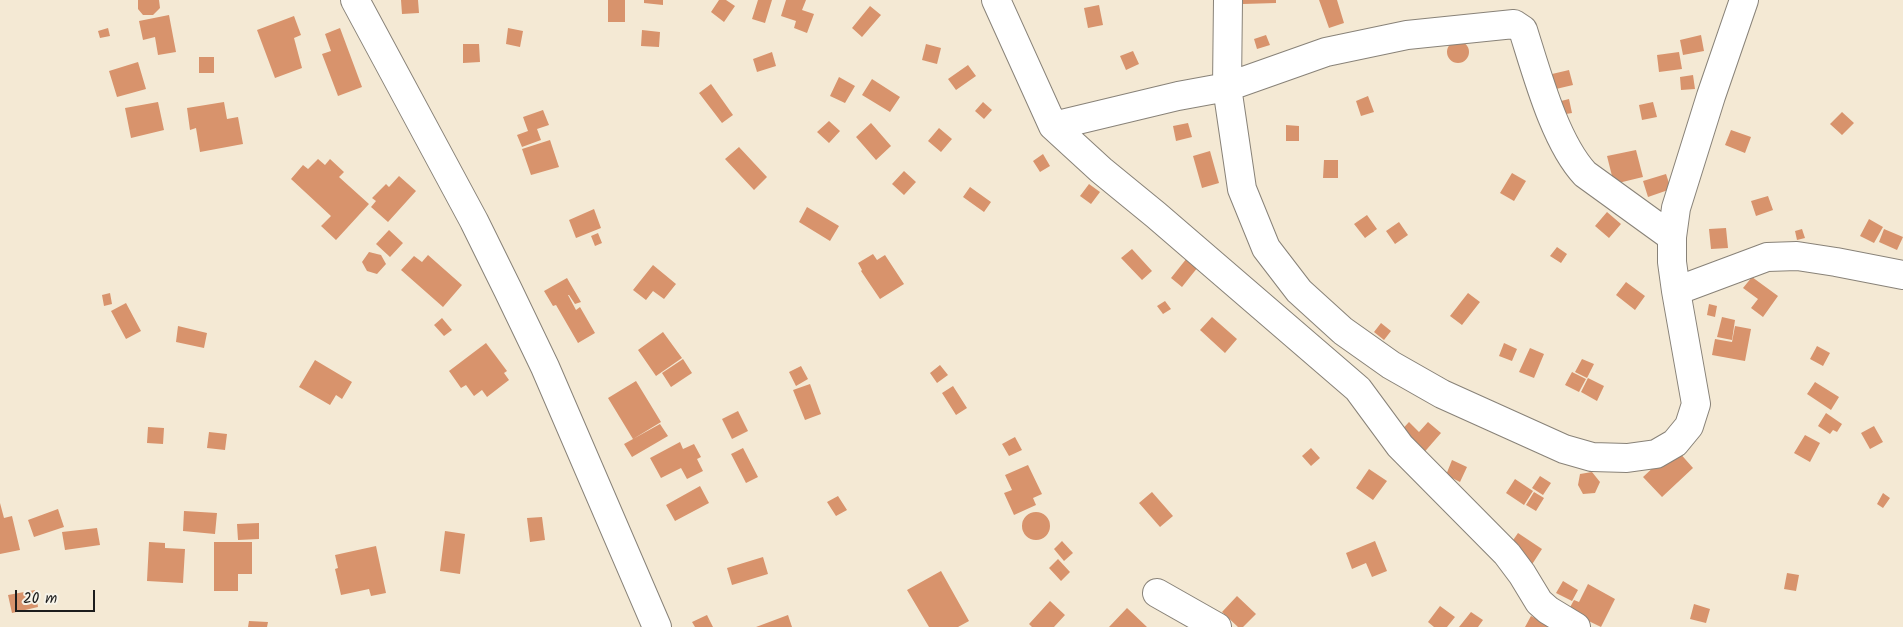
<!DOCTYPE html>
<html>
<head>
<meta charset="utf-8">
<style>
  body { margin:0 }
  #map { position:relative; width:1903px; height:627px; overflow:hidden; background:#f4e9d4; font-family:Kalam,sans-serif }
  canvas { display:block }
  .scale { position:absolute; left:15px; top:590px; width:80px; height:22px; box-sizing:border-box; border:2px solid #1c1c1c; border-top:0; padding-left:6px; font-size:15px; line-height:18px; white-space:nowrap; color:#1c1c1c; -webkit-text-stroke:4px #f7f3e8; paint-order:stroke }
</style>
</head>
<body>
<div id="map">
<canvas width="1903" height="627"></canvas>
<div class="scale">20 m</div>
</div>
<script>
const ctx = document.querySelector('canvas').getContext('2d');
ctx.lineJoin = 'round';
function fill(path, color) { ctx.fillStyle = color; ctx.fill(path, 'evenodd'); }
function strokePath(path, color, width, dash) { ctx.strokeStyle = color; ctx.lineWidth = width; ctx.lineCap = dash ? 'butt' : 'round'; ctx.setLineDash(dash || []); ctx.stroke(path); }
fill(new Path2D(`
  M138 0H159L160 8 153 15H143L138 9Z
  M401 0H418L419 13 402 14Z
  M608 0H625V22H608Z
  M644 0H663V5L644 3Z
  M719 0H726L735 6 724 22 711 12Z
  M758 0H772L765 23 752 19Z
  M786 0H806L802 10 814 14 807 33 794 28 796 21 781 16Z
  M1243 0H1276V3L1243 4Z
  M1319 0H1337L1344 23 1329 28Z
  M1099 5 1103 25 1088 28 1084 8Z
  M870 6 881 15 862 37 852 28Z
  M169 15 176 52 158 55 155 37 143 40 139 21Z
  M294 16 301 35 294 38 302 68 275 78 257 30Z
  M108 28 110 36 100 38 98 31Z
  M340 28 362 87 338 96 322 54 331 51 325 34Z
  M508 28 523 31 520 47 506 44Z
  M642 30 660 32 659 47 641 46Z
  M1266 35 1270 45 1257 49 1254 39Z
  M1701 35 1704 51 1683 55 1680 40Z
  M1447 52a11 11 0 1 1 22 0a11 11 0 1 1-22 0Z
  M463 44H479L480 62 463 63Z
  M926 44 941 48 937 64 922 60Z
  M1133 51 1139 64 1126 70 1120 56Z
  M772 52 776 66 757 72 753 59Z
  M1679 52 1682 69 1659 72 1657 55Z
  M199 57H214V73H199Z
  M138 62 146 89 117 97 109 71Z
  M968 65 976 76 956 90 948 79Z
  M1569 70 1573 85 1556 89 1552 74Z
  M1693 75 1695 89 1681 90 1680 77Z
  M839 77 855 86 845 103 830 96Z
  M872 79 900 97 890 112 862 95Z
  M711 84 733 115 722 123 699 93Z
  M1368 96 1374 112 1361 116 1356 101Z
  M1569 99 1572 113 1560 115 1557 102Z
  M158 102 164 130 131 138 125 108Z
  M224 102 227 119 238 117 243 144 200 152 196 128 190 130 187 108Z
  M983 102 992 110 984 119 975 111Z
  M1653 102 1657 117 1642 120 1639 105Z
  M543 110 549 125 537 129 541 140 522 147 517 135 528 131 523 117Z
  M1842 112 1854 123 1842 135 1830 124Z
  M829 121 840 131 829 143 817 132Z
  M871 123 891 146 876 160 856 137Z
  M1188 123 1192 137 1176 141 1173 126Z
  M1286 125 1299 126V141H1286Z
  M939 128 952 139 941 152 928 141Z
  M1731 130 1751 137 1745 153 1725 145Z
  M550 140 559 167 531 175 522 149Z
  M739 147 767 177 754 190 725 159Z
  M1636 150 1643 177 1614 184 1607 156Z
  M1210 151 1219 183 1202 188 1193 156Z
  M1043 154 1050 166 1040 172 1033 161Z
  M318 159 325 165 330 159 344 172 339 177 369 204 336 240 321 226 331 216 291 179 303 165 308 169Z
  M1324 160H1338V178H1323Z
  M904 171 916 182 904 195 892 184Z
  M1512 173 1526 181 1514 201 1500 193Z
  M1666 174 1671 189 1648 197 1643 181Z
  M399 176 416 191 388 222 371 207 376 201 372 198 386 184 389 187Z
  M1089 184 1100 192 1091 204 1080 196Z
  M970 187 991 202 984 212 963 197Z
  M1768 196 1773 210 1756 216 1751 201Z
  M807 207 839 226 830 241 799 222Z
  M594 209 601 228 576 238 569 220Z
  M1607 212 1621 224 1609 238 1595 226Z
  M1367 215 1377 229 1365 238 1354 224Z
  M1869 219 1883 227 1874 243 1860 236Z
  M1399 222 1408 235 1395 244 1386 231Z
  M1726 228 1728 248 1711 249 1709 229Z
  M1802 229 1805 238 1797 240 1795 231Z
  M1884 229 1903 237 1897 250 1879 242Z
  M389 230 403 243 390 257 376 244Z
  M598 233 602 243 595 246 591 236Z
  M1557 247 1567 254 1561 263 1550 256Z
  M1132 249 1152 271 1142 280 1121 258Z
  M369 252 381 255 386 264 377 274 367 271 362 262Z
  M873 254 877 260 885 255 904 284 880 299 861 271 862 270 858 263Z
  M428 255 462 285 443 307 401 270 414 256 422 262Z
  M1187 258 1198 267 1182 287 1171 278Z
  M653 265 676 284 664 299 653 291 646 300 633 290Z
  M1752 277 1778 296 1763 317 1751 308 1758 299 1743 288Z
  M567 278 581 302 575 304 569 295H568L576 310 580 307 595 333 578 343 556 305 553 306 544 291Z
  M1626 282 1645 296 1635 310 1616 295Z
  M110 293 112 304 104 306 102 295Z
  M1468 293 1480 302 1462 325 1450 316Z
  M1165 301 1171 309 1163 314 1157 306Z
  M126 303 141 331 126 339 111 311Z
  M1709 304 1717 306 1715 317 1707 315Z
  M1212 317 1237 339 1225 353 1200 330Z
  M1722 317 1735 320 1732 340 1717 337Z
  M442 318 452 330 444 336 434 325Z
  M1381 323 1391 331 1384 340 1374 332Z
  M178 326 207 333 204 348 176 342Z
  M1735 326 1751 329 1745 361 1712 355 1715 339 1732 342Z
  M663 332 682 358 656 376 638 350Z
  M486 343 507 371 504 373 509 380 487 397 482 390 474 396 466 385 461 388 449 371Z
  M1504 343 1517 349 1512 361 1499 356Z
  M1817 346 1830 353 1823 366 1810 359Z
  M1530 348 1544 354 1534 378 1519 372Z
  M683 359 692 373 671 387 662 373Z
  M1582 359 1594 364 1587 378 1575 372Z
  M315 360 352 382 342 399 336 395 330 405 299 387Z
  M940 365 948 375 937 383 930 373Z
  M801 366 808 379 796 386 789 372Z
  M1572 372 1586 379 1579 392 1565 385Z
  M1588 378 1604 386 1597 401 1581 392Z
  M636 381 661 422 633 439 608 398Z
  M1815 382 1839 397 1831 410 1807 394Z
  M810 384 821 414 805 420 793 390Z
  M953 386 967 408 956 415 942 393Z
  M738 411 748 431 732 439 722 419Z
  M1826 413 1842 424 1837 432 1833 430 1830 434 1818 426Z
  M1409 422 1419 432 1428 422 1441 433 1421 456 1397 435Z
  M660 424 668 436 632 457 624 444Z
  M1874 426 1883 442 1870 449 1861 433Z
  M148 427 164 428 163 444 147 443Z
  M209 432 227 434 225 450 207 448Z
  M1805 435 1820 443 1810 462 1794 453Z
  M1015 437 1022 450 1009 456 1002 444Z
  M680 442 683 449 694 444 701 457 697 459 703 471 687 479 681 468 661 478 650 458Z
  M743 448 758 477 746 483 731 454Z
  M1311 448 1320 458 1311 466 1302 456Z
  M1678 451 1693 468 1662 497 1643 477 1658 463 1662 466Z
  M1452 460 1467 467 1460 482 1446 475Z
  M1028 465 1042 494 1033 498 1036 505 1014 515 1004 493 1012 490 1005 475Z
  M1369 469 1387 481 1373 500 1356 488Z
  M1592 472 1600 482 1595 493 1583 494 1578 485 1580 474Z
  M1540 476 1551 483 1543 495 1532 488Z
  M1515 479 1533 491 1524 505 1506 493Z
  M700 486 709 503 675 521 666 505Z
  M1152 492 1173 516 1160 527 1139 503Z
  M1534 492 1544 498 1536 511 1526 505Z
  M1883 493 1890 498 1883 508 1877 504Z
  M838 496 847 510 836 516 827 502Z
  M0 503 4 518 12 516 20 550 0 554Z
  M58 509 64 527 34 537 28 520Z
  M184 511 217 513 215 534 183 531Z
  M1022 526a14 14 0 1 1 28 0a14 14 0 1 1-28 0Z
  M542 517 545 540 530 542 527 518Z
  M259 523V539L238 540 237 524Z
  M97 528 100 545 65 550 62 532Z
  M445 531 465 534 460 574 440 571Z
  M1518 533 1542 549 1529 569 1509 546Z
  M1062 541 1073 553 1064 561 1054 549Z
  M1375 541 1387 571 1372 577 1366 563 1352 569 1346 553Z
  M149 542 165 543V548L185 549 183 583 147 581Z
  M214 542H252V574H238V591H214Z
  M376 546 386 593 371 596 369 589 341 595 335 569 338 568 335 555Z
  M763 557 768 574 732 585 727 568Z
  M1058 559 1070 572 1061 581 1049 568Z
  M941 571 969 621 958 627H929L907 590Z
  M1787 573 1799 575 1796 591 1784 589Z
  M1563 581 1578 590 1572 601 1556 593Z
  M1588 584 1615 599 1601 627 1568 611 1574 600 1579 602Z
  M35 590 38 607 12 613 8 595Z
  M1237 596 1256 614 1243 627H1238L1222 612Z
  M1050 601 1065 615 1054 627H1032L1029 624Z
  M1694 604 1710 609 1706 623 1690 619Z
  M1440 606 1455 617 1447 627H1434L1428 622Z
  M1127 608 1147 627H1109Z
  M1471 612 1483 620 1478 627H1459Z
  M707 615 713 627H695L692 622Z
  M788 615 792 627H756Z
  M1531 616 1552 627H1525Z
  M249 621 268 622 267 627H248Z`), '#d8936c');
const minor = new Path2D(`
  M996 0 1053 126 1101 170 1156 215 1358 389 1400 446 1507 554 1522 574 1539 602 1548 610 1576 627
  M1053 126 1178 96 1227 87 1228 0
  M1672 237 1585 174C1555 142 1537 74 1523 30L1514 24 1407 35 1326 52 1227 87 1242 189 1266 248 1299 291 1343 331 1391 365 1442 394 1564 449 1592 457 1627 458 1656 454 1675 443 1689 426 1696 404 1676 291 1767 257 1797 256 1836 262 1903 275
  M1676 291 1672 262V237L1676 208 1711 96 1744 0
  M1157 593 1217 627`);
const tertiary = new Path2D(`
  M355 0 474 221 508 290 545 367 657 627`);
strokePath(minor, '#888278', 30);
strokePath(tertiary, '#888278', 30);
strokePath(minor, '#fff', 28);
strokePath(tertiary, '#fff', 28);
</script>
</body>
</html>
